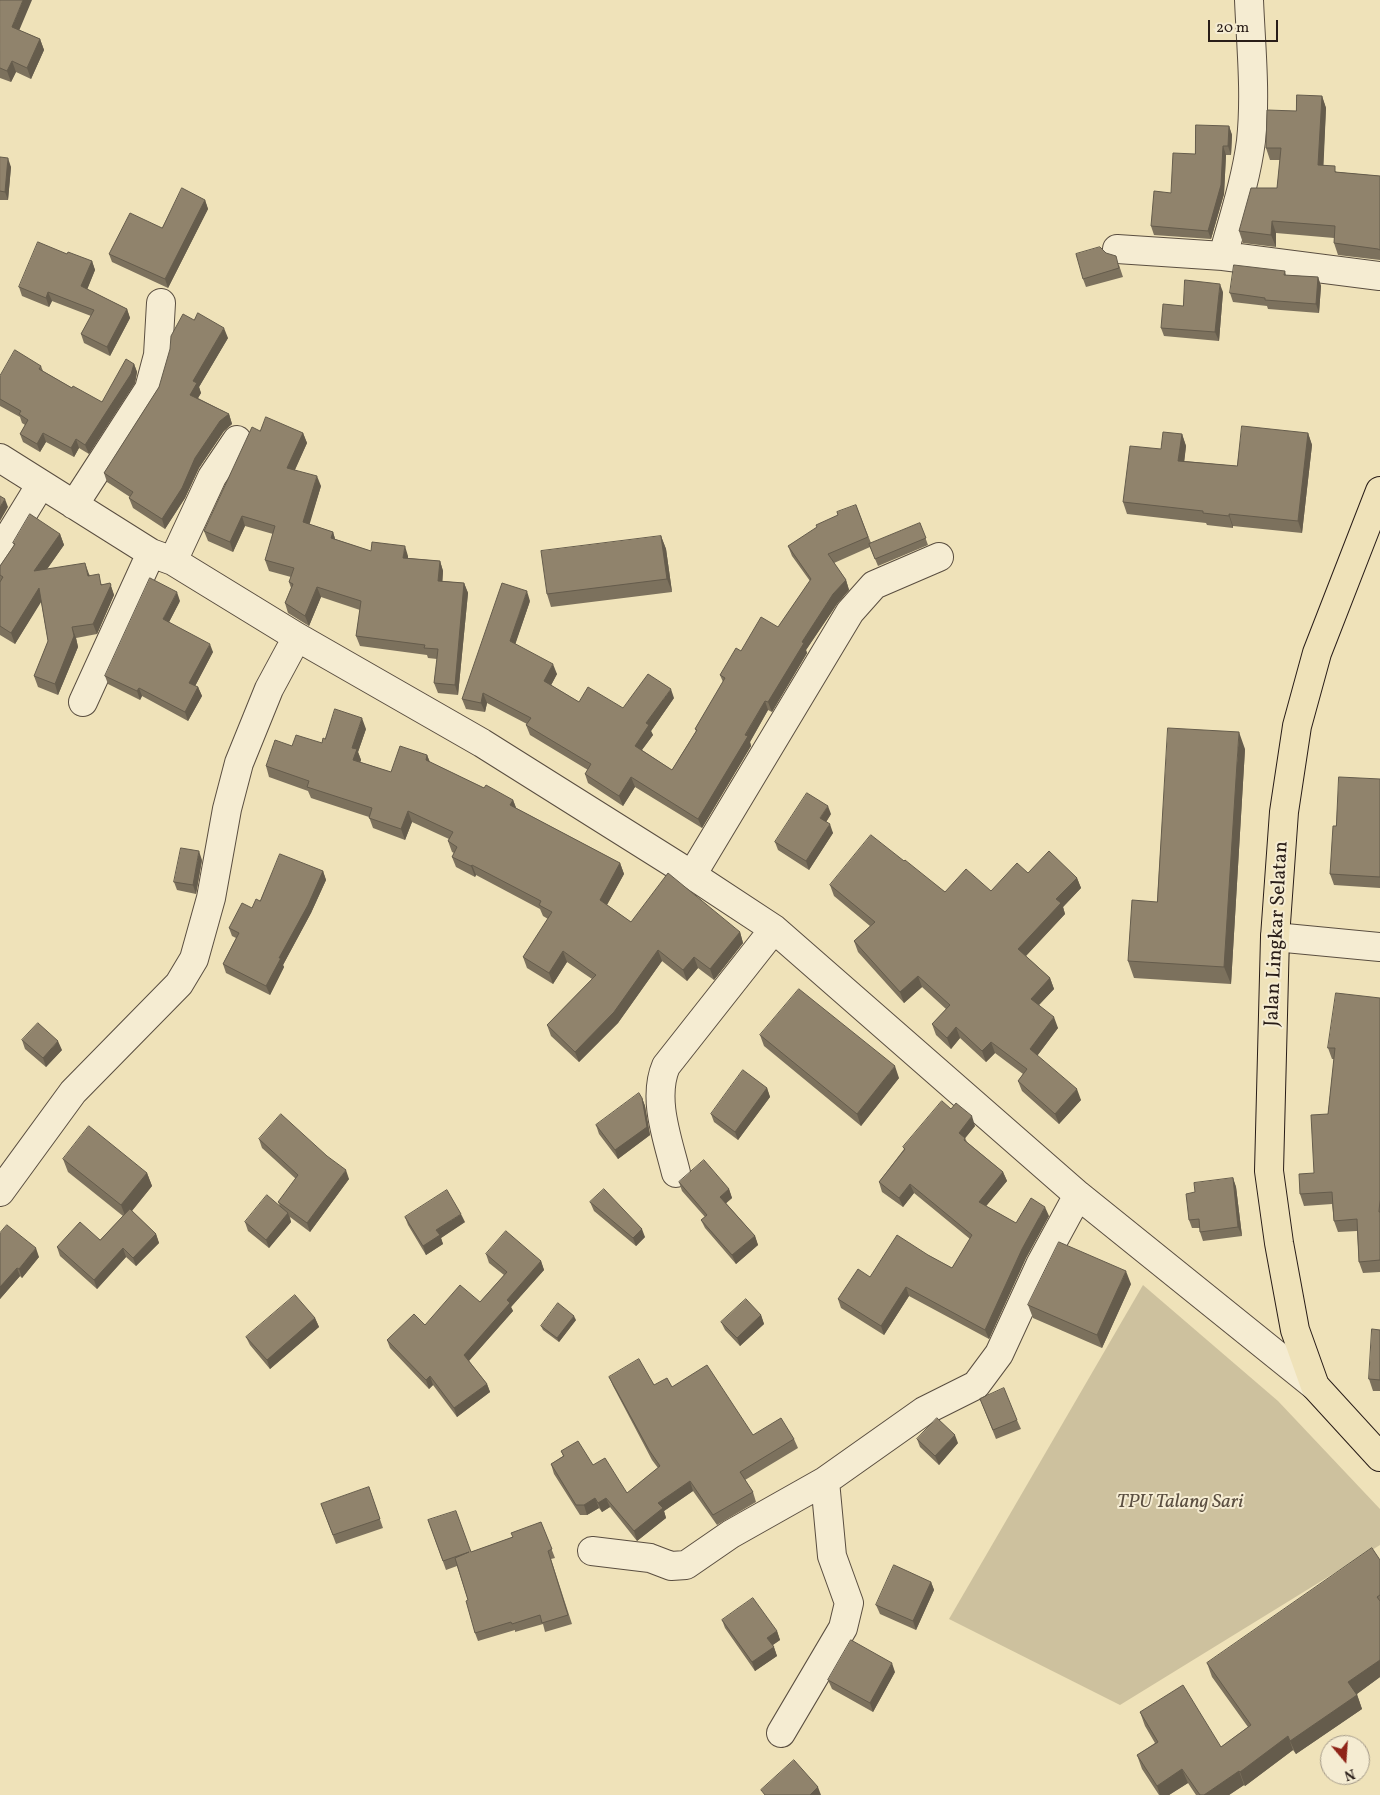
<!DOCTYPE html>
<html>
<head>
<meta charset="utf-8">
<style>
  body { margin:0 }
  #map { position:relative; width:1380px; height:1795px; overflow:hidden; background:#efe2b9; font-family:Vollkorn,serif }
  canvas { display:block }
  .north { position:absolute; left:1320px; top:1735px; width:50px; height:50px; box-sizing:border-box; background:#f5ecd2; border:1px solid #a39988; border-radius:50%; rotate:162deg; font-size:14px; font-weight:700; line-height:20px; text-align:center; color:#291d18 }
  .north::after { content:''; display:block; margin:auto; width:18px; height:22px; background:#8f2418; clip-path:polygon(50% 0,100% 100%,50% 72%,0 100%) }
  .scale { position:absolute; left:1208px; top:20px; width:70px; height:22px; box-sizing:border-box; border:2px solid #291d18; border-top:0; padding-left:6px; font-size:15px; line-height:18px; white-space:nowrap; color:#291d18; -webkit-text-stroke:4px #f5ecd2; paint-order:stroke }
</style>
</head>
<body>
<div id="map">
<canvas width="1380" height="1795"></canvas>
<div class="north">N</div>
<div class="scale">20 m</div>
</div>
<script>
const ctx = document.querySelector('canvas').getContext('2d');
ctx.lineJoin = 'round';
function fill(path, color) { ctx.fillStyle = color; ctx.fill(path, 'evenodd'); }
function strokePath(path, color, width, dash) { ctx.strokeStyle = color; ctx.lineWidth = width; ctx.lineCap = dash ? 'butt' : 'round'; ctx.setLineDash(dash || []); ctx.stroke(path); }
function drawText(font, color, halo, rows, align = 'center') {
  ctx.font = font + ' Vollkorn,serif'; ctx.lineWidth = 4; ctx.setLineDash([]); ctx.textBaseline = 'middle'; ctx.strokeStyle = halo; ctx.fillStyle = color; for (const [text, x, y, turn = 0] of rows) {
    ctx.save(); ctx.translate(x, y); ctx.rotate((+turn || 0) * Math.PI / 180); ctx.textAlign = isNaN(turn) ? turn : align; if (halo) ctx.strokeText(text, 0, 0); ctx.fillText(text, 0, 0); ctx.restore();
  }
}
fill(new Path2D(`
  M1143 1285 1278 1401 1380 1509V1545L1120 1705 949 1619Z`), '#cdc19e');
const minor = new Path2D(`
  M1249 0C1251 47 1256 94 1251 141 1246 180 1233 219 1223 256L1380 276
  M1117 249 1223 256
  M0 458 151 553 173 561 297 637 482 743 692 875 774 929 1078 1195 1315 1386
  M74 505 149 389 158 355 161 303
  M0 551 41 484
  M173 561 212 477 237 440
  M83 702 151 553
  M692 875 850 612 874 585 939 557
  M1275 937 1380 947
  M676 1173C668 1140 652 1099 666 1066L774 929
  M0 1192 73 1092 179 984 194 959 211 898 227 809 239 763 269 689 297 637
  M592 1551 650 1558 671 1566 686 1565 731 1534 825 1481 924 1411 976 1385 999 1354 1040 1265 1078 1195
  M781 1733 843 1628 849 1603 832 1556 825 1481`);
const highway = new Path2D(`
  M1380 491 1317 653 1297 726 1284 812 1275 937 1269 1171 1279 1243 1295 1330 1315 1386 1380 1457`);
strokePath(minor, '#5a4e40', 30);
strokePath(highway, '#291d18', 30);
strokePath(minor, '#f5ecd2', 28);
strokePath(highway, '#efe2b9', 28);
fill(new Path2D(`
  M0 0 19 30 40 39 44 50 31 79 16 72 11 82 0 78Z
  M1322 96 1326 108 1323 165 1337 172 1380 176V260L1338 255 1334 243V238L1276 233V247L1243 243 1239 231 1277 188 1280 160H1270L1266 148 1296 111Z
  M1229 126 1232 135 1231 155H1226L1224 194 1211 239 1154 235 1151 226 1195 154Z
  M0 157 11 167 8 200H0Z
  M205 200 208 209 168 288 112 262 109 254 162 228Z
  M67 254 92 261 95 270 87 289 127 309 130 318 110 356 84 343 81 334 91 316 52 301 49 307 22 296 19 287Z
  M1119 265 1123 277 1086 287 1083 279Z
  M1285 271 1286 275 1318 277 1321 286 1319 313 1268 309 1267 306 1233 302 1230 293Z
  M1223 292 1219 341 1164 336 1161 328Z
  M194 320 228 338 199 387 201 393 198 398 229 414 232 424 224 431 199 468 185 498 165 529 133 508 129 498 130 497 107 482 104 473 159 387Z
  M134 364 137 372 135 383 89 454 79 448 74 457 46 442 40 452 23 442 20 434 25 425 22 423 20 417 0 406V376L41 366 43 371 72 388 102 402Z
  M260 431 303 433 307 443 295 470 321 486 309 524 333 532 335 539 371 551 408 556V558L440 561 443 571 442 581 464 583 468 593 458 695 438 693 434 683 437 659 428 658 427 655 360 646 356 636 360 610 321 597 309 626 288 613 285 603 291 588 289 582 291 577 269 571 265 560 273 534 245 526 233 552 208 541 204 531Z
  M1308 433 1312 445 1302 533 1233 526V528L1207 525 1206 523 1127 514 1123 502 1161 449 1182 434 1186 446 1184 461 1237 466Z
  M856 505 871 543 920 523 928 545 878 566 870 547 834 563 846 580 849 590 837 604 806 650 807 653 772 712 768 710 750 742 751 746 702 828 635 787 623 806 588 783 585 774 588 770 530 735 526 725 527 724 487 703 485 712 466 709 462 699 530 601 515 644 557 674 551 685 579 702 623 708 674 698 651 731 653 735 642 750 672 770 696 731 695 729 723 682 720 675 741 651 778 627 810 581 792 556 788 546 838 515Z
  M60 534 64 545 47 569 89 574 90 576 103 585 110 583 114 595 97 634 76 638 78 647 58 695 38 687 34 676 48 641 41 601 15 644 0 635V566L14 545 13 543Z
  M661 536 666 549 672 592 551 607 547 594Z
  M180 601 169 622 213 652 195 686 198 687 202 696 188 721 142 696 140 700 108 684 105 676Z
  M366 729 358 752 361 760 360 762 391 772 427 755 430 762 484 788 513 800 516 808 620 863 624 874 607 905 631 922 740 932 743 943 714 980 698 968 687 981 662 961 618 1023 579 1062 551 1036 547 1025 592 979 567 962 553 984 527 968 523 957 548 919 543 916 540 909 476 875 475 877 456 867 452 857 454 853 452 852 448 841 449 839 412 822 405 840 373 828 369 817 311 798 308 791 269 777 266 766 292 746 322 743 325 739Z
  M1245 749 1231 984 1134 978 1128 961 1157 902Z
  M1380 779V888L1334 885 1330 874 1336 826Z
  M831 814 826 822 833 833 809 870 778 850 775 842Z
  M202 860 196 894 177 890 174 882Z
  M904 861 945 892 991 891 1028 873 1077 878 1081 888 1063 907 1065 914 1026 956 1050 978 1054 989 1039 1005 1058 1028 1037 1056 1081 1100 1059 1124 1022 1091 1018 1081 1023 1074 995 1053 986 1062 960 1038 951 1049 936 1035 932 1024 946 1009 922 987 904 1003 858 952 854 941 870 926 834 896 830 885Z
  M323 871 326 880 311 913 283 965 284 967 270 995 226 973 223 964 236 938 232 936 229 928 260 901Z
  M1380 998V1272L1363 1273 1359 1262 1357 1231 1338 1232 1334 1221 1332 1204 1304 1206 1300 1194 1314 1173 1328 1114 1334 1059H1332L1328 1048Z
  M760 1035 899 1078 861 1126 764 1046Z
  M22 1040 62 1050 46 1067 25 1049Z
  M767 1088 770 1097 738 1140 714 1122 711 1114Z
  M642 1098 645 1106 650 1135 618 1159 599 1134 596 1125Z
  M951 1109 975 1126 965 1138 967 1142 1003 1172 1007 1181 986 1206 1016 1223 1049 1216 1026 1258 989 1339 909 1296 884 1335 841 1308 838 1299 870 1277 928 1255 952 1268 970 1239 914 1193 903 1207 882 1192 879 1182 904 1149 903 1147Z
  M259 1139 349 1179 310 1232 290 1217 291 1222 269 1248 248 1231 245 1222 280 1206 278 1202 296 1179 262 1148Z
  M63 1159 147 1173 152 1186 132 1211 156 1234 159 1243 136 1266 126 1257 97 1289 60 1256 57 1247 100 1240 123 1216 68 1172Z
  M1233 1178 1236 1187 1242 1236 1203 1241 1200 1232V1228H1192L1189 1220 1195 1192Z
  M679 1182 729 1189 732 1198 726 1203 755 1236 758 1245 736 1264 705 1228 701 1220 705 1217 682 1191Z
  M590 1202 645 1237 636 1246 594 1211Z
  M405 1217 465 1222 441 1238 443 1244 426 1255 408 1225Z
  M0 1233 39 1257 22 1278 20 1276 0 1299Z
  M486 1254 541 1261 544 1270 511 1307 513 1311 469 1361 487 1384 490 1392 457 1417 433 1385 429 1389 390 1348 387 1340 425 1325 480 1302 504 1275 489 1263Z
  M1131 1284 1102 1348 1033 1318 1028 1305Z
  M761 1315 764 1324 740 1346 725 1330 721 1322Z
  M315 1318 319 1327 270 1369 250 1345 246 1337Z
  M576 1320 559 1342 543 1330 541 1326Z
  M1380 1330V1391H1373L1369 1379Z
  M609 1377 654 1385 672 1387 753 1435 794 1439 798 1448 745 1480 753 1492 756 1502 717 1525 693 1491 664 1511 666 1518 637 1541 610 1507 602 1512 599 1508 587 1515H580L554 1474 551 1464 563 1456 561 1451 593 1465 627 1493 658 1468 652 1460 613 1386Z
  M980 1399 1017 1420 1021 1429 996 1439Z
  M917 1439 958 1443 939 1465 920 1447Z
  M369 1487 383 1528 336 1544 321 1504Z
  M428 1520 471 1552 513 1537 541 1522 555 1558 551 1559 572 1624 545 1632 543 1624 515 1632V1630L478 1641 475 1633 468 1600 457 1566 446 1570Z
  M1380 1560V1677L1357 1694 1362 1709 1296 1754 1293 1750 1245 1786 1244 1785 1229 1795H1196L1188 1783 1169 1795H1159L1142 1769 1137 1755 1155 1743 1145 1726 1140 1712 1221 1747 1248 1727 1212 1677 1207 1663Z
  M931 1582 934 1590 916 1630 880 1614 876 1605Z
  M722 1620 777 1631 780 1640 773 1645 777 1656 755 1671 725 1628Z
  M895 1672 873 1712 832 1689 828 1680Z`), '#7c715d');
fill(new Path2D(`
  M23 0H32L16 38 12 27Z
  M40 39 44 50 31 79 27 68Z
  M12 61 16 72 11 82 7 71Z
  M1322 96 1326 108 1323 177 1318 165Z
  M1229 126 1232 135 1231 155 1228 146Z
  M1223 146 1226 155 1224 194 1211 239 1208 231Z
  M8 158 11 167 8 200 5 192Z
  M205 200 208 209 168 288 165 279Z
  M1272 221 1276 233V247L1271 235Z
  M92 261 95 270 85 295 81 286Z
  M1318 277 1321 286 1319 313 1316 304Z
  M1220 284 1223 292 1219 341 1215 332Z
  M48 292 52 301 49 307 46 298Z
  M127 309 130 318 110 356 107 347Z
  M224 328 228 338 199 387 201 393 194 405 190 395 193 381Z
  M134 364 137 372 135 383 89 454 85 445Z
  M229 414 232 424 224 431 199 468 185 498 165 529 162 519 195 458 220 421Z
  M43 433 46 442 40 452 37 444Z
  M303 433 307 443 291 478 287 468Z
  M1308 433 1312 445 1302 533 1298 521Z
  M1182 434 1186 446 1183 473 1178 461Z
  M76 439 79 448 74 457 71 448Z
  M317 476 321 486 307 533 303 522Z
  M5 499 8 507 0 521V507Z
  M1229 514 1233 526V528L1229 516Z
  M242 516 245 526 233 552 230 542Z
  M333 532 336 542 331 538Z
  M60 534 64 545 38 582 34 571Z
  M661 536 666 549 672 592 667 579Z
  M405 546 408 556 407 568 403 558Z
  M440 561 443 571 442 591 438 581Z
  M85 563 89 574 92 587 88 576Z
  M846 580 849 590 837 604 806 650 807 653 772 712 768 702 802 642 833 594Z
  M110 583 114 595 97 634 93 624Z
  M464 583 468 593 458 695 455 685Z
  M317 587 321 597 309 626 305 616Z
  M39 588 43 599 15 644 11 633Z
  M527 591 530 601 513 651 510 641Z
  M177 592 180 601 166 628 163 619Z
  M72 627 76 638 78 647 58 695 55 684Z
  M210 644 213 652 192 692 189 683Z
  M553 664 557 674 548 691 544 681Z
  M198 687 202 696 188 721 185 712Z
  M139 688 142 696 140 700 137 691Z
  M671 689 674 698 651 731 653 735 638 755 635 746 646 723Z
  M483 693 487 703 485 712 481 703Z
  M765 701 768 710 750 742 751 746 702 828 698 819Z
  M362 718 366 729 358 752 361 760 357 771 353 760 352 748Z
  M1239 732 1245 749 1231 984 1224 967Z
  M427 755 431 766 426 760Z
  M631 777 635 787 623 806 619 796Z
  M513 800 517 810 510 805Z
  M828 806 831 814 823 827 820 818Z
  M408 811 412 822 405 840 401 829Z
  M830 824 833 833 809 870 806 861Z
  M199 851 202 860 196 894 193 885Z
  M620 863 624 874 604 910 600 900Z
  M472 865 476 875 475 877 471 866Z
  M323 871 326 880 311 913 283 965 284 967 270 995 266 986 279 958Z
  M1077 878 1081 888 1063 907 1065 914 1022 960 1018 949 1056 899Z
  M740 932 743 943 714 980 710 969Z
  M658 950 662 961 618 1023 579 1062 575 1052Z
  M563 951 567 962 553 984 549 973Z
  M694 957 698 968 687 981 683 970Z
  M918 976 922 987 904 1003 900 992Z
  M1050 978 1054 989 1035 1009 1031 999Z
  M1054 1017 1058 1028 1034 1060 1030 1049Z
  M956 1027 960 1038 951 1049 947 1038Z
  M58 1041 62 1050 46 1067 43 1058Z
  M991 1042 995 1053 986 1062 982 1051Z
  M895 1066 899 1078 861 1126 857 1114Z
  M767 1088 770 1097 738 1140 735 1132Z
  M1077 1089 1081 1100 1059 1124 1055 1114Z
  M642 1098 645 1106 650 1135 618 1159 615 1150Z
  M972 1116 975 1126 962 1142 959 1133Z
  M346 1170 349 1179 310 1232 307 1223Z
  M1003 1172 1007 1181 982 1211 979 1202Z
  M147 1173 152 1186 126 1218 121 1205Z
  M1233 1178 1236 1187 1242 1236 1238 1227Z
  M910 1184 914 1193 903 1207 899 1198Z
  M729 1189 732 1198 723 1206 720 1197Z
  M1045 1207 1049 1216 1026 1258 989 1339 985 1330 1022 1249Z
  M288 1213 291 1222 269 1248 266 1240Z
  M461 1214 465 1222 441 1238 443 1244 426 1255 423 1246 436 1230Z
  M642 1229 645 1237 636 1246 633 1238Z
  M156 1234 159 1243 136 1266 133 1258Z
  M755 1236 758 1245 736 1264 732 1255Z
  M36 1248 39 1257 22 1278 19 1269Z
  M123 1248 126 1257 97 1289 94 1280Z
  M541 1261 544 1270 511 1307 513 1311 467 1363 464 1355 507 1300Z
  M17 1268 20 1276 0 1299V1287Z
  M1126 1271 1131 1284 1102 1348 1097 1335Z
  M906 1287 909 1296 884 1335 881 1326Z
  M761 1315 764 1324 740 1346 737 1338Z
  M574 1316 576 1320 559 1342 557 1338Z
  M315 1318 319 1327 270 1369 267 1360Z
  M430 1376 433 1385 429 1389 426 1380Z
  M487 1384 490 1392 457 1417 454 1408Z
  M955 1435 958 1443 939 1465 935 1456Z
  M690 1481 693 1491 664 1511 666 1518 637 1541 634 1531 658 1503Z
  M595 1498 599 1508 587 1515 584 1505Z
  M606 1498 610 1507 602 1512 598 1503Z
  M931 1582 934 1590 916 1630 913 1621Z
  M777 1631 780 1640 771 1646 767 1638Z
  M774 1647 777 1656 755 1671 752 1662Z
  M1380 1660V1677L1354 1696 1348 1682Z
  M892 1663 895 1672 873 1712 870 1703Z
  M1357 1695 1362 1709 1296 1754 1290 1741Z
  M1288 1736 1293 1750 1245 1786 1240 1772Z
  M1182 1769 1188 1783 1169 1795H1160L1157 1786Z
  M1239 1771 1244 1785 1229 1795H1204Z
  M818 1787 821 1795H810Z`), '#655c4c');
const building = new Path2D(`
  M0 0H23L12 27 40 39 27 68 12 61 7 71 0 68Z
  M1297 95 1322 96 1318 165 1335 166V172L1380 176V250L1378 249 1334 243 1335 226 1272 221 1271 235 1239 231 1251 188H1277L1281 148H1266L1267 110 1296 111Z
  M1196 125 1229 126 1228 146H1223L1221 185 1208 231 1151 226 1154 191 1171 193 1173 153 1195 154Z
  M0 157 8 158 5 192 0 191Z
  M182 188 205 200 165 279 109 254 130 213 162 228Z
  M38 242 67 254 68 252 92 261 81 286 127 309 107 347 81 334 94 310 48 292 46 298 19 287Z
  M1100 247 1106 253 1116 256 1119 268 1083 279 1076 254Z
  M1234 265 1285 271 1284 275 1318 277 1316 304 1265 300V298L1230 293Z
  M1185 280 1220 284 1215 332 1161 328 1163 304 1183 306Z
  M198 313 224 328 193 381 197 383 190 395 229 414 220 421 195 458 182 488 162 519 129 498 133 492 104 473 159 387 170 349 171 336 183 314 194 320Z
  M15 350 41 366 39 369 72 388 73 386 102 402 126 359 134 364 131 374 85 445 76 439 71 448 43 433 37 444 20 434 28 420 19 414 21 411 0 399V376Z
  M266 417 303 433 287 468 317 476 303 522 333 532 331 538 371 551 372 542 405 546 403 558 440 561 438 581 464 583 455 685 434 683 438 649 424 648 425 645 356 636 361 601 317 587 305 616 285 603 293 584 289 582 294 568 265 560 275 526 242 516 230 542 204 531 252 427 260 431Z
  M1242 426 1308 433 1298 521 1229 514V516L1203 513V511L1123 502 1130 446 1161 449 1163 432 1182 434 1178 461 1237 466Z
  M0 496 5 499 0 507Z
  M856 505 868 537 828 554 846 580 833 594 802 642 804 643 768 702 765 701 745 735 748 736 698 819 631 777 619 796 585 774 591 764 526 725 531 718 483 693 481 703 462 699 502 583 527 591 510 641 553 664 544 681 579 702 588 687 623 708 648 674 671 689 646 723 649 725 635 746 672 770 697 730 695 729 725 678 720 675 736 648 741 651 761 617 778 627 811 579 788 546 817 527 816 525 838 515 837 512Z
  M30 514 60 534 34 571 85 563 88 576 99 574 101 585 110 583 111 585 93 624 72 627 74 636 55 684 34 676 48 641 39 588 11 633 0 626V582L3 577 0 575V566L15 544 13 543Z
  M920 523 926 538 875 559 869 544Z
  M661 536 667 579 547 594 541 551Z
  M150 578 177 592 163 619 210 644 189 683 198 687 185 712 139 688 137 691 105 676Z
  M335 709 362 718 352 748 357 749 353 760 391 772 400 746 427 755 426 760 484 788 486 785 513 800 510 805 620 863 600 900 631 922 668 873 740 932 710 969 694 957 683 970 658 950 614 1012 575 1052 547 1025 596 975 563 951 549 973 523 957 552 912 539 905 541 901 472 865 471 866 452 857 457 847 448 841 453 832 408 811 401 829 369 818 372 808 307 787 309 781 266 766 275 740 292 746 296 735 322 743 323 738 325 739Z
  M1168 728 1239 732 1224 967 1128 961 1132 900 1157 902Z
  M1339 777 1380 779V877L1330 874 1333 826H1336Z
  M807 793 828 806 820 818 830 824 806 861 775 842Z
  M871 835 904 861 905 860 945 892 966 869 991 891 1017 863 1028 873 1049 851 1077 878 1056 899 1061 903 1018 949 1050 978 1031 999 1054 1017 1030 1049 1077 1089 1055 1114 1018 1081 1027 1069 991 1042 982 1051 956 1027 947 1038 932 1024 950 1005 918 976 900 992 854 941 875 922 830 885Z
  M181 848 199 851 193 885 174 882Z
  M280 854 323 871 308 905 279 958H281L266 986 223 964 239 933 229 928 242 903 252 908 256 899 260 901Z
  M799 989 895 1066 857 1114 760 1035Z
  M1336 993 1380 998V1200L1379 1212H1380V1260L1359 1262 1357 1219 1334 1221 1332 1192 1300 1194 1299 1174 1314 1173 1311 1115 1328 1114 1335 1048H1328Z
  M38 1023 58 1041 43 1058 22 1040Z
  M743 1070 767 1088 735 1132 711 1114Z
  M639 1093 642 1098 647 1127 615 1150 596 1125Z
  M942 1101 951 1109 956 1103 972 1116 959 1133 965 1138 964 1140 1003 1172 979 1202 1016 1223 1031 1198 1045 1207 1022 1249 985 1330 906 1287 881 1326 838 1299 858 1269 870 1277 897 1235 928 1255 952 1268 972 1235 910 1184 899 1198 879 1182 905 1149 903 1147Z
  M281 1114 327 1156 346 1170 307 1223 278 1202 298 1175 259 1139Z
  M89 1126 147 1173 121 1205 63 1159Z
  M704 1160 729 1189 720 1197 755 1236 732 1255 701 1220 707 1215 679 1182Z
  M1233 1178 1238 1227 1200 1232 1199 1219 1189 1220 1186 1194 1195 1192 1194 1183Z
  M604 1189 642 1229 633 1238 590 1202Z
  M447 1190 461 1214 436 1230 440 1235 423 1246 405 1217Z
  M267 1195 288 1213 266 1240 245 1222Z
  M130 1209 156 1234 133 1258 123 1248 94 1280 57 1247 80 1222 100 1240Z
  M7 1225 36 1248 19 1269 17 1268 0 1287V1233Z
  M506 1231 541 1261 507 1300 510 1303 464 1355 487 1384 454 1408 430 1376 426 1380 387 1340 414 1314 425 1325 460 1285 480 1302 507 1272 486 1254Z
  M1059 1242 1126 1271 1097 1335 1028 1305Z
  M295 1295 315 1318 267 1360 246 1337Z
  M746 1299 761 1315 737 1338 721 1322Z
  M558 1303 574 1316 557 1338 541 1326Z
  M1372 1329 1380 1330V1380L1369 1379Z
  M639 1359 654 1385 667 1378 672 1387 707 1365 753 1435 781 1418 794 1439 740 1472 753 1492 713 1515 690 1481 658 1503 663 1508 634 1531 606 1498 598 1503 595 1498 584 1505H576L551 1464 564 1456 561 1451 578 1441 593 1465 605 1458 627 1493 660 1466 649 1450 609 1377Z
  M1004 1388 1017 1420 993 1430 980 1399Z
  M937 1418 955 1435 935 1456 917 1439Z
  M369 1487 380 1519 333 1535 321 1504Z
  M456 1511 471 1552 513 1537 511 1533 541 1522 552 1549 548 1551 568 1615 542 1623 540 1615 512 1624 511 1622 475 1633 466 1601 468 1600 455 1558 469 1552 443 1561 428 1520Z
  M1372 1548 1380 1560V1595L1377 1597 1380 1601V1660L1348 1682 1357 1695 1290 1741 1288 1736 1240 1772 1239 1771 1204 1795H1200L1182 1769 1157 1786 1137 1755 1158 1742 1140 1712 1183 1685 1221 1747 1251 1725 1207 1663Z
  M894 1565 931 1582 913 1621 876 1605Z
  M753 1598 777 1631 767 1638 774 1647 752 1662 722 1620Z
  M851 1640 892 1663 870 1703 828 1680Z
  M794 1760 818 1787 810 1795H765L761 1790Z`);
fill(building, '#90836c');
strokePath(building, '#655c4c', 1);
drawText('20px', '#291d18', '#f5ecd2', [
  ["Jalan Lingkar Selatan",1278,934,-87]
]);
drawText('italic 20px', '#5a4e40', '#f5ecd2', [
  ["TPU Talang Sari",1180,1503]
]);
</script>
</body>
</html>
